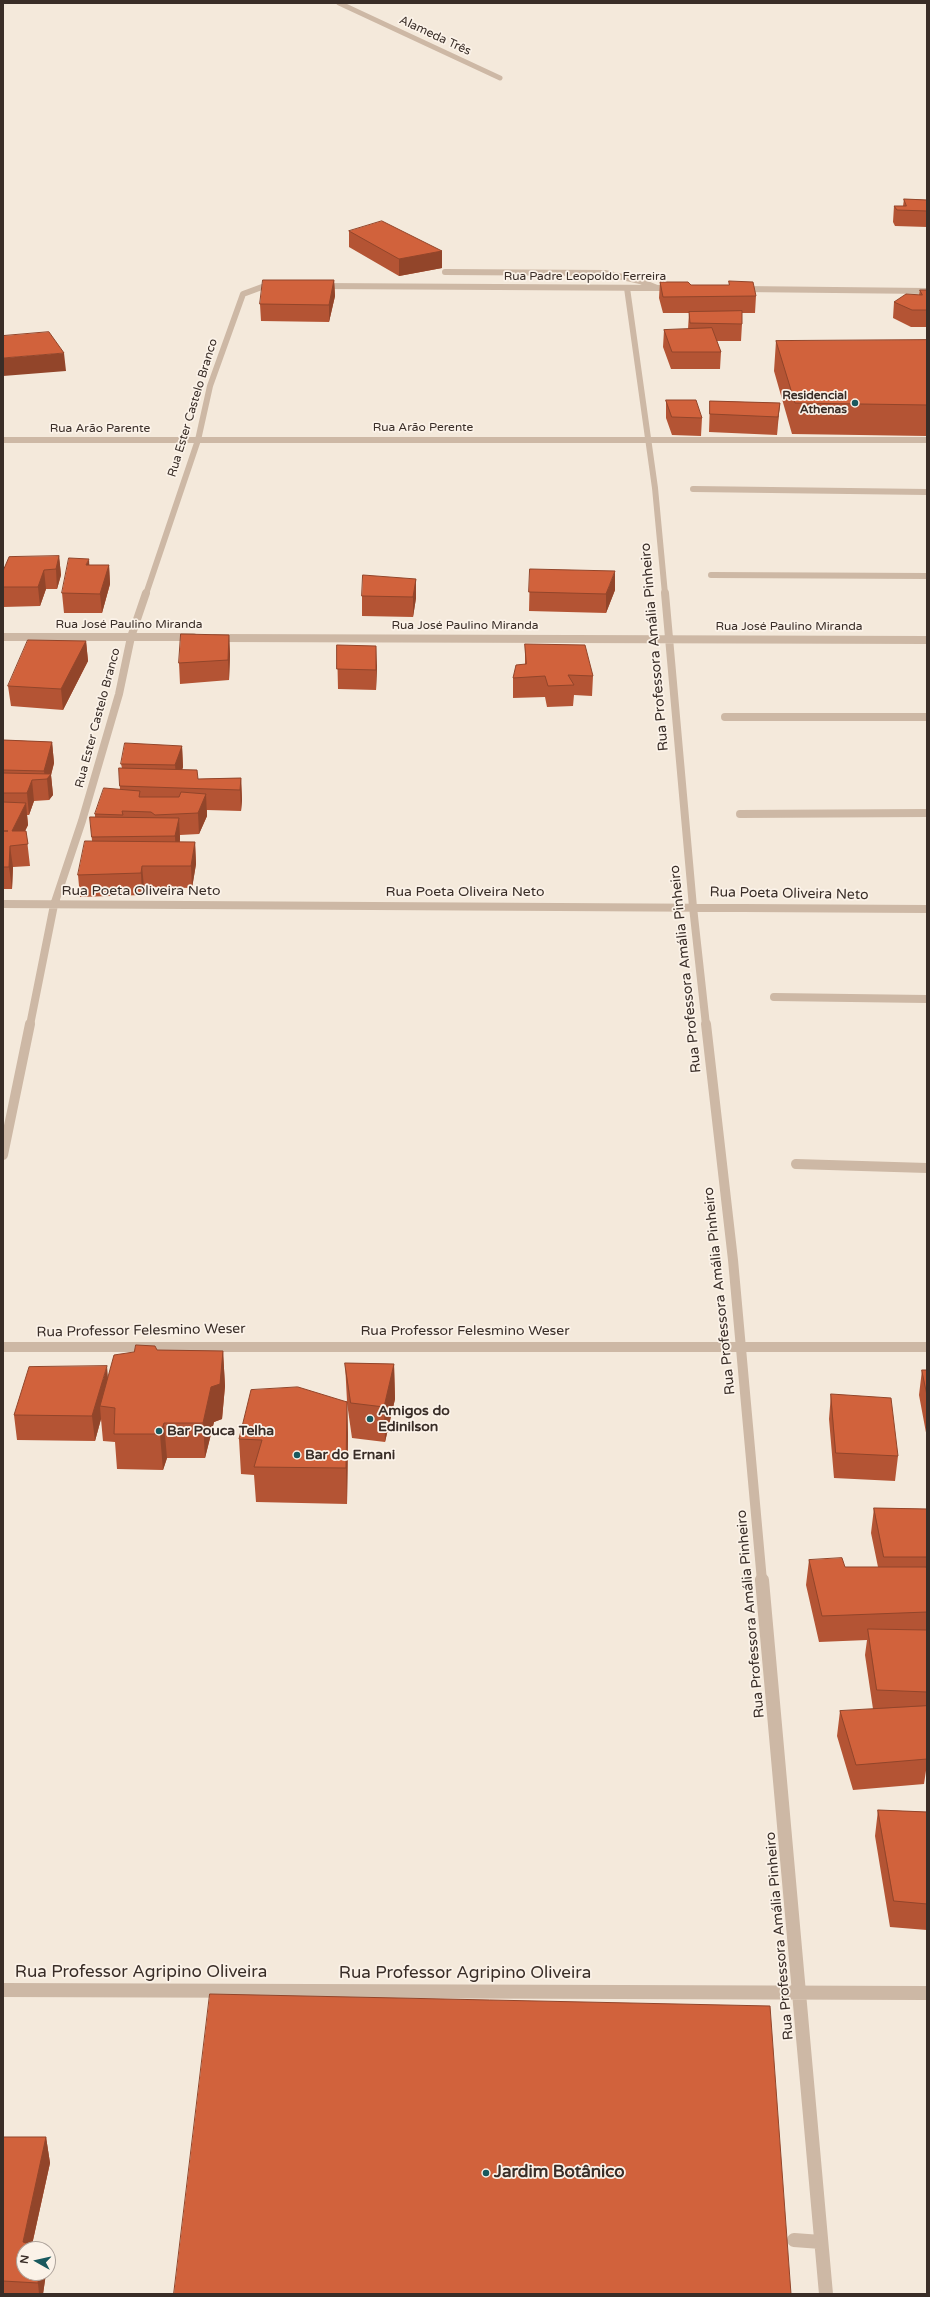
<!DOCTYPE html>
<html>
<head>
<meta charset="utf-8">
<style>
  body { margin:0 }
  #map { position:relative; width:930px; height:2297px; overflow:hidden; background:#f4e9db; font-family:"Varela Round",sans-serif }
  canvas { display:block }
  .frame { position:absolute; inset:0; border:4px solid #392d27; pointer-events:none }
  .north { position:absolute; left:16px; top:2241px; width:40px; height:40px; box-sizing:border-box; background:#fbf2e8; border:1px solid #ada39b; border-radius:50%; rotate:278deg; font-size:11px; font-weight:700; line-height:16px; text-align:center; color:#392d27 }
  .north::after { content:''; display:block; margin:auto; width:14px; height:18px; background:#19595e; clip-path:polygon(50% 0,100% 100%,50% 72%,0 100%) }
</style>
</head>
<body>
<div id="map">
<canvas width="930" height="2297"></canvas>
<div class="frame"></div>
<div class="north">N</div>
</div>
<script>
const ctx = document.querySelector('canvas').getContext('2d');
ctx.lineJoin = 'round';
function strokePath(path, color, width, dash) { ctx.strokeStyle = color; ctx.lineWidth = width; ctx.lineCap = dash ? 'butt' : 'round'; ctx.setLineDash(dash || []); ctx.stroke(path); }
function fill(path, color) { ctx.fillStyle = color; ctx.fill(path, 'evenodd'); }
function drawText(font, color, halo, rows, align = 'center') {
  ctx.font = font + ' "Varela Round",sans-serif'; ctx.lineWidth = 3.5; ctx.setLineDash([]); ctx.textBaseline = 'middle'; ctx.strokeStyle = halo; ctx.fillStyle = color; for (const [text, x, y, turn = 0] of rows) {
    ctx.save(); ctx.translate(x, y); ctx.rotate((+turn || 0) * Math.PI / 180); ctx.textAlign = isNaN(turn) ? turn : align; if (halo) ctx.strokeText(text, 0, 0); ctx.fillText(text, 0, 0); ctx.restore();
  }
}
strokePath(new Path2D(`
  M445 272 605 273 640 281 657 288`), '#cdb8a5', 6);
strokePath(new Path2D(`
  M339 3 500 78`), '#cdb8a5', 5);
strokePath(new Path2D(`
  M322 286 672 288
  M627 288 655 488 665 594
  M742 289 927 291
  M3 440H927
  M693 489 927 492
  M711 575 927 576
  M146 594 198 440 210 386 243 294 262 287 276 286`), '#cdb8a5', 6);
strokePath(new Path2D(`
  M665 593 693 907 706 1025
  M3 637H193
  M215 638 927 640
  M725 717H927
  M740 814 927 813
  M3 904 927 909
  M774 997 927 999
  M30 1025 54 905 82 821 119 694 131 637 146 593`), '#cdb8a5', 8);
strokePath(new Path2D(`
  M706 1024 733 1260 762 1581
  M3 1155 30 1024
  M796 1164 927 1168
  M3 1347H927`), '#cdb8a5', 10);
strokePath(new Path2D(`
  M762 1580 826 2294
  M3 1990 927 1993
  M794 2240 821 2242`), '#cdb8a5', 14);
fill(new Path2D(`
  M927 194V227L895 226 893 222 894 206H903L904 199 927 200Z
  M349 231 442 251V268L399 276 349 247Z
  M334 280 335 296 329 322 261 321 260 304Z
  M660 282 691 285 756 296 755 313H742V324L741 341H717L721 352 720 369H671L663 347 664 330 688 329 689 313H663L659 298Z
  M920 290H927V327H911L893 318 894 302 919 295Z
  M927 340V436L792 434 774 371 776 341Z
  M666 400 702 418 701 436 672 435 666 418Z
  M710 401 780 403 777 435 709 432Z
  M59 556 61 575 57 589H46L40 606 3 607V571Z
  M89 565H109L110 584 102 613H64L62 593Z
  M530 569 615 590 606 613 529 611Z
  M416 579V598L413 617 362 616V596Z
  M229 635 230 655 229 680 180 684 179 663Z
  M86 641 88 661 63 710 11 706 8 686Z
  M525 644 593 676 592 696 574 695 573 706 547 707 545 697 513 698V678L525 664Z
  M337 645 377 666 376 690 338 689Z
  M3 740 52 742 54 763 51 775 53 795 49 800 34 801 29 815H27L28 825 25 831H26L30 866 13 867 12 889H3Z
  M182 746 183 767 182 770 198 779 241 778 242 800 241 811 207 810V816L199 834 180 835V842H195L196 864 192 888 144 887 142 895 80 897 78 875 92 841 90 817H95V814L120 790 119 768H122L121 764Z
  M157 1350 223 1351 225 1386 222 1419 214 1422 205 1458H167L163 1470 117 1469 115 1442 103 1441 101 1419 95 1441 17 1440 14 1415 108 1378Z
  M345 1363 394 1364 395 1399 385 1442 352 1438 347 1403 348 1436 347 1504 256 1502 254 1475 241 1474 239 1439 347 1401Z
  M922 1370H927V1438L919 1395Z
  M831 1394 898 1456 895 1481 834 1478 829 1419Z
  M874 1508 927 1509V1764L924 1784 853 1790 837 1736 840 1711 873 1709 865 1655 867 1640 819 1642 806 1585 809 1560 845 1567H878L871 1533Z
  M878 1810 927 1812V1930L890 1927 875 1836Z
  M3 2137H46L50 2163 32 2245 42 2249 46 2274 43 2294H3Z`), '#b45434');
fill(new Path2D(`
  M442 251V268L399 276V259Z
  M334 280 335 296 329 322V305Z
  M64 353 66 371 3 376V358Z
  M780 403 778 421 777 435 778 417Z
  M59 556 61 575 57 589 56 569Z
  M89 559 90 578 86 565Z
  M109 565 110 584 102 613 100 594Z
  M44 570 46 589 40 606 38 587Z
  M615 571V590L606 613V594Z
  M416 579V598L413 617V597Z
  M229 635 230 655 229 680 228 660Z
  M86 641 88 661 63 710 61 689Z
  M376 646 377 666 376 690Z
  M52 742 54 763 51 775 53 795 49 800 47 779H45L44 771Z
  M182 746 183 767 177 786 175 765Z
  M241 778 242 800 241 811 240 790Z
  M32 780 34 801 29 815 27 793Z
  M206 794 207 816 199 834 198 813Z
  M26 803 28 825 18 845 12 831Z
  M179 818 180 839 176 858 175 836Z
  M195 842 196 864 192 888 191 866Z
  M10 846 13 867 12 889 9 867Z
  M142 866 144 887 142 895 141 873Z
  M223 1351 225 1386 222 1419 214 1422 205 1458 203 1423 211 1387Z
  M394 1364 395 1399 385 1442 384 1407Z
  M107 1366 109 1390 100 1406 101 1419 95 1441 92 1416Z
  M347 1402 348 1436 347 1504 346 1468Z
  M164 1423 167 1458 163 1470 160 1434Z
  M46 2137 50 2163 31 2249 23 2242Z
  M39 2273H46L43 2294H39L38 2283Z`), '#92452a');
const building = new Path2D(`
  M904 199 927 200V211L897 210 894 206H906Z
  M382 221 442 251 399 259 349 231Z
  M263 280H334L329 305 260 304Z
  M729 281 753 282 756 296 663 297 660 282H688L691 285H729Z
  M920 290H927V310H912L894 302 906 294 922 295Z
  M742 311V324L690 323 689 312Z
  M712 328 721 352H672L664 330Z
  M49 332 64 353 3 358V336Z
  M927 340V405L795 403 776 341Z
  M666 400H696L702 418 672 417Z
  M710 401 780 403 778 417 710 414Z
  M59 556 56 569 44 570 38 587H3V571L9 557Z
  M69 558 89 559 86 565H109L100 594 62 593Z
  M530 569 615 571 606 594 529 592Z
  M363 575 416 579 413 597 362 596Z
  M181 634 229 635 228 660 179 663Z
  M28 640 86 641 61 689 8 686Z
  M525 644 585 645 593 676 568 675 574 685 548 686 545 676 513 678 516 665 526 664Z
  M337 645 376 646V670L337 669Z
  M3 740 52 742 44 771 3 770Z
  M125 743 182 746 175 765 121 764Z
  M119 768 197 770 198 779 241 778 240 790 120 786Z
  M3 773 51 774 47 779 32 780 27 793H3Z
  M104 788 140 791 139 797H179L181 792 206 794 198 813 155 815 151 812 122 811 123 815 95 814Z
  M3 802 26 803 12 831H26L28 844 10 846 9 867H3V831H8H3Z
  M90 817 179 818 175 836 92 837Z
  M85 841 195 842 191 866H142L141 873 78 875Z
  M136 1345 155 1346 157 1350 223 1351 220 1384 211 1387 203 1423H164L160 1434H114L115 1408 100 1406 114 1355 134 1352Z
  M345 1363 394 1364 384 1407 351 1403Z
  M107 1366 92 1416 14 1415 29 1367Z
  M922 1370H927V1395Z
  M298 1387 347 1402 346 1468 254 1467 262 1440 239 1439 251 1390Z
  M831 1394 891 1398 898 1456 836 1453Z
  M874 1508 927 1509V1557H884Z
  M842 1558 845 1567H926L927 1569V1612L822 1616 809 1560Z
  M868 1629 927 1630V1692L877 1690Z
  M927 1706V1759L856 1765 840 1711Z
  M878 1810 927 1812V1904L894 1901Z
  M210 1994 770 2006 791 2294H174Z
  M3 2137H46L23 2242 42 2248V2249H24V2273H39L38 2283 3 2281Z`);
fill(building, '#d1623c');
strokePath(building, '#92452a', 1);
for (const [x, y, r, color] of [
  [855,403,4,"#19595e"],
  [370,1419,4,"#19595e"],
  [159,1431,4,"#19595e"],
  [297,1455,4,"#19595e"],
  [486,2173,4,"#19595e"]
]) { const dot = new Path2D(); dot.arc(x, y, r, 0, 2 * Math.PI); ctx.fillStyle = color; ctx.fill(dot); strokePath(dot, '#fbf2e8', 1.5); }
drawText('12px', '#392d27', '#fbf2e8', [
  ["Alameda Três",435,36,25],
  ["Rua Padre Leopoldo Ferreira",585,277],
  ["Rua Ester Castelo Branco",193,408,-73],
  ["Rua Arão Perente",423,428],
  ["Rua Arão Parente",100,429],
  ["Rua José Paulino Miranda",129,625],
  ["Rua José Paulino Miranda",465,626],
  ["Rua José Paulino Miranda",789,627],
  ["Rua Ester Castelo Branco",98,718,-75]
]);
drawText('bold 12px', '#392d27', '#fbf2e8', [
  ["Residencial",847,396],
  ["Athenas",847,410]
], 'right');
drawText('14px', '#392d27', '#fbf2e8', [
  ["Rua Professora Amália Pinheiro",655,647,-95],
  ["Rua Poeta Oliveira Neto",141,891],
  ["Rua Poeta Oliveira Neto",465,892],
  ["Rua Poeta Oliveira Neto",789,894,1],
  ["Rua Professora Amália Pinheiro",686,969,-96],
  ["Rua Professora Amália Pinheiro",720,1291,-96],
  ["Rua Professor Felesmino Weser",141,1331,-1],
  ["Rua Professor Felesmino Weser",465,1331],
  ["Rua Professora Amália Pinheiro",751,1614,-95],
  ["Rua Professora Amália Pinheiro",780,1936,-95]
]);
drawText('bold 14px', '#392d27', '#fbf2e8', [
  ["Amigos do",378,1411],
  ["Edinilson",378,1427],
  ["Bar Pouca Telha",167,1431],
  ["Bar do Ernani",305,1455]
], 'left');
drawText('17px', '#392d27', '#fbf2e8', [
  ["Rua Professor Agripino Oliveira",141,1973],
  ["Rua Professor Agripino Oliveira",465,1974]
]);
drawText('bold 17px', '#392d27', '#fbf2e8', [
  ["Jardim Botânico",494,2173]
], 'left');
</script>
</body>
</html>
